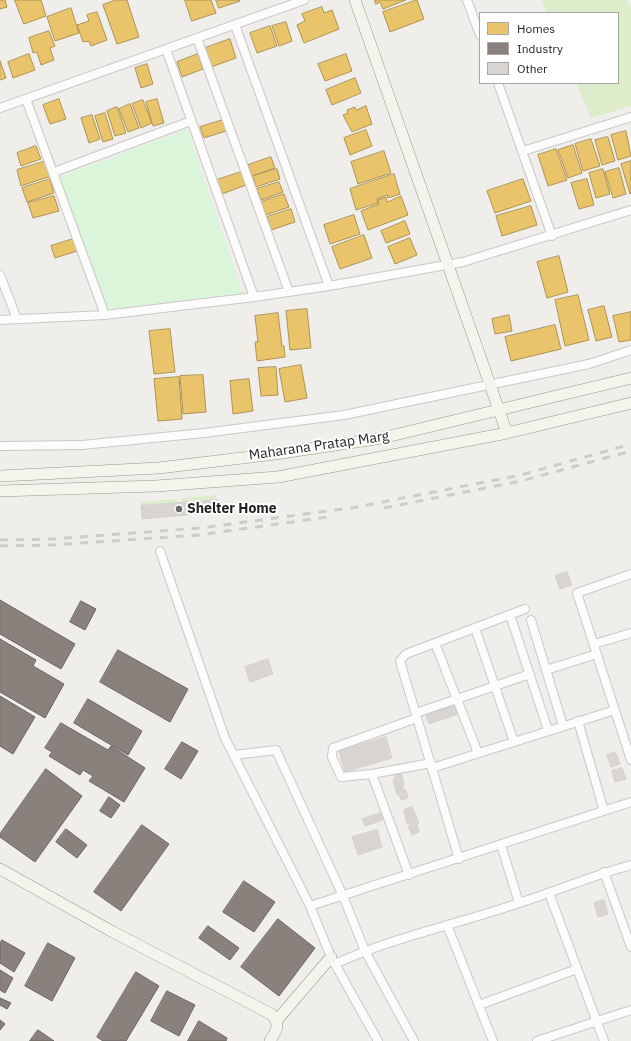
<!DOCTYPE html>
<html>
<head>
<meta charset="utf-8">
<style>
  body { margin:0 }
  #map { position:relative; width:631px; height:1041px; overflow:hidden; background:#f0eeeb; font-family:"IBM Plex Sans",sans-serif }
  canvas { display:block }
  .legend { position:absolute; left:479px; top:12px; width:140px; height:72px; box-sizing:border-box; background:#fff; border:1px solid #a7a7a7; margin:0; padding:5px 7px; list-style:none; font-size:12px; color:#222 }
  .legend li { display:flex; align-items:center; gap:8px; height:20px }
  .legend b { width:20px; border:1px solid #a7a7a7 }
</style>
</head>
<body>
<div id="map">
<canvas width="631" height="1041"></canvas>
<ul class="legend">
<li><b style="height:11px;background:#e9c46a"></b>Homes</li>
<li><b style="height:11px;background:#8a817c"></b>Industry</li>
<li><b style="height:11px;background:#d7d4d2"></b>Other</li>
</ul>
</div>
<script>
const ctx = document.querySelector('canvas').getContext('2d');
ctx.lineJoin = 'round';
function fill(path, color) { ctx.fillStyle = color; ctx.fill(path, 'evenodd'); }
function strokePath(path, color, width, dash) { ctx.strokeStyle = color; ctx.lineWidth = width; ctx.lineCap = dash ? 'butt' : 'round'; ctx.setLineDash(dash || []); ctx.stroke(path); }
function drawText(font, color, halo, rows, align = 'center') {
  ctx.font = font + ' "IBM Plex Sans",sans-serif'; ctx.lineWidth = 4; ctx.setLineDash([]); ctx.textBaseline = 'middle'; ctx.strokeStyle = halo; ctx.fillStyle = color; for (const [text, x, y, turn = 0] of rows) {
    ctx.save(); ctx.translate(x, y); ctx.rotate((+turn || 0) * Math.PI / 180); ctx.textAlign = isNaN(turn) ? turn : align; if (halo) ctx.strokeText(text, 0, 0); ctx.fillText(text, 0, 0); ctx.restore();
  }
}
fill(new Path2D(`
  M542 0H626L631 7V106L591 118 576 83H618V13H547Z
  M216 495V499L181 502V498Z
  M177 499V503L141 506V502Z`), '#ddeccb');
fill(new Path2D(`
  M187 129 243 294 106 309 60 177Z`), '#daf5da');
const homes = new Path2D(`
  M0 0H5L7 7 0 9Z
  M15 0H41L46 16 24 24Z
  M116 0H127L139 37 117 44 103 5Z
  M185 0H211L216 13 192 21Z
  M216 0H239L240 1 219 8Z
  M375 0H406L383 9 380 2 376 4Z
  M417 0 424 19 390 32 383 12Z
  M322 7 324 13 332 10 339 29 304 43 297 25 305 21 302 14Z
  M71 8 79 33 55 41 47 17Z
  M97 12 107 40 91 46 89 41 83 42 77 25 89 21 87 15Z
  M286 22 292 41 279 46 272 26Z
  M270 26 277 46 257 53 250 33Z
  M49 31 55 46 50 48 54 60 41 65 37 52 33 53 29 38Z
  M230 39 236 58 211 67 205 48Z
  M29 54 35 70 13 78 8 62Z
  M198 54 203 69 182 77 177 62Z
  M346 54 352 71 325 81 318 64Z
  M0 61 6 78 0 80Z
  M147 64 153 84 141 88 135 68Z
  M355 78 361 93 332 105 326 90Z
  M59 99 66 119 50 124 43 105Z
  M157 99 164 123 153 126 146 102Z
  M143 100 152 123 141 128 132 104Z
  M130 104 139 128 128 132 119 109Z
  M366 106 372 124 352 132 343 115 348 113 347 110 355 107 356 110Z
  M117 107 126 133 115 136 107 111Z
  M105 113 113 139 103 142 95 116Z
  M92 115 100 139 89 143 81 118Z
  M223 120 226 131 204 138 200 127Z
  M366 130 372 146 350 155 344 138Z
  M626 131 631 156 618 160 611 135Z
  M608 137 615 161 602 165 595 140Z
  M591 139 600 166 583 171 575 144Z
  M573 145 582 173 568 178 558 150Z
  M36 146 41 159 21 166 17 153Z
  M556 149 567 180 548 186 538 155Z
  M384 151 391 173 358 184 351 162Z
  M271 157 275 168 252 176 248 165Z
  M46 161 51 176 21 186 17 170Z
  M631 161V193L630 194 621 164Z
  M619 168 626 194 613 198 605 172Z
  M277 169 280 179 256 187 253 176Z
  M603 169 610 194 596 198 589 173Z
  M241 172 246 185 222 194 217 180Z
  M394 174 400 194 388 198 387 195 377 199 378 203 356 210 350 189Z
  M50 179 54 193 27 202 22 188Z
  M523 179 531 201 495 213 487 191Z
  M587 179 594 205 579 209 571 183Z
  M279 182 283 192 261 200 257 189Z
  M284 194 289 207 266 215 261 202Z
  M54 196 59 211 33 218 28 203Z
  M401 196 408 215 368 230 361 211 379 204 378 200 386 197 387 202Z
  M531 206 537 225 502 236 496 216Z
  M291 209 295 222 271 230 267 217Z
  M354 215 360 234 330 244 324 225Z
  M405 221 410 234 386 243 381 231Z
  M364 235 372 258 340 269 332 247Z
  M410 238 417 255 395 264 388 247Z
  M73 239 77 251 55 258 51 246Z
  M559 256 568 292 547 298 537 262Z
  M578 295 589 340 565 346 555 300Z
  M604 306 612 337 596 341 588 310Z
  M307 309 311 348 290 350 286 311Z
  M631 312V340L619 342 613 316Z
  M278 313 282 346H284L285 357 257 361 255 342H258L255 316Z
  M509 315 512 331 495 334 492 319Z
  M555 325 561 349 511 361 505 337Z
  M170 329 175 372 154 374 149 331Z
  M301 365 307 398 285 402 279 369Z
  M276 367 278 395 261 396 258 368Z
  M203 375 206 412 183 414 180 376Z
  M179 377 182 419 158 421 154 379Z
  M249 379 253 411 233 414 230 381Z`);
fill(homes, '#e9c46a');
strokePath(homes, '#ad9354', 1);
const industry = new Path2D(`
  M0 600 75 644 61 669 0 634Z
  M81 601 96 609 85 630 70 622Z
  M0 639 36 660 33 666 64 684 45 718 0 692Z
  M118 650 188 689 170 722 100 682Z
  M0 696 35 717 13 754 0 746Z
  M88 699 142 731 128 755 74 723Z
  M61 723 108 750 111 746 145 768 124 802 89 781 93 776 83 770 80 775 49 756 52 752 45 748Z
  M182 742 198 751 181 779 165 769Z
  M46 769 82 796 35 862 0 837V834Z
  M109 797 120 805 111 818 100 811Z
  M142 825 169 844 121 911 94 892Z
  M66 829 87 845 77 858 56 842Z
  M244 881 275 902 254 932 223 912Z
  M278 919 315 948 279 996 241 967Z
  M208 926 239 948 230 960 199 938Z
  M2 940 25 953 14 972 0 963V944Z
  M48 943 75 958 52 1001 25 986Z
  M0 970 13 978 5 993 0 990Z
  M136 972 159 986 126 1041H103L97 1037Z
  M167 991 195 1005 179 1036 151 1021Z
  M0 998 11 1003 7 1009 0 1005Z
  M0 1020 5 1024 0 1030Z
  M199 1021 227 1038 226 1041H188Z
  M38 1030 54 1041H30Z`);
fill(industry, '#8a817c');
strokePath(industry, '#6b6461', 1);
const building = new Path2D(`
  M217 500 218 512 142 519 141 506Z
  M567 572 572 585 560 589 555 576Z
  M268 659 273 674 250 682 245 667Z
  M457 702 461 713 429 724 425 713Z
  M386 737 392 758 345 772 339 751Z
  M615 752 620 764 611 767 607 755Z
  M622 768 626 779 615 782 612 771Z
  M401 771 404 785 402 789 406 790 408 798 401 800 399 794 397 795 393 780 395 779 394 773Z
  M412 807 419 823 417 824 419 832 412 835 408 826 411 825V823L407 824 404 810Z
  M381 813 383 820 365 826 362 819Z
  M377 830 382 847 358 855 352 837Z
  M604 900 608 914 598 917 594 903Z`);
fill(building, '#d7d4d2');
strokePath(building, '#d3d0cc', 1);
const street = new Path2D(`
  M467 0 480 35
  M235 25 329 286
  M197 38 289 292
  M166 49 254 297
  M498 83 552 236
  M26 99 105 315
  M0 108 304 0
  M523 151 631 117
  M54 172 191 121
  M0 275 17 319
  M0 320 105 315 254 297 329 286 463 262 631 210
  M0 446 82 445 204 433 344 415 589 364 631 350
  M160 551 225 738 310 906 331 957 378 1041
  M631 574 577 593 631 760
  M510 615 548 730
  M531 620 563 726
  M475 628 514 742
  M435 643 478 753
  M594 644 631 633
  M546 670 597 654
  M416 713 530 674
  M578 721 604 811
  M234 755 276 750 343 896 365 951 414 1041
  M432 768 615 710
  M372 774 341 777 332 757 333 748 417 718
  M501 845 519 903
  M459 859 400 661 406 654 525 609
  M604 872 631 947
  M409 875 372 774 431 763
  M549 893 604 1041
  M310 906 631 802
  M447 925 493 1041
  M335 964C394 937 458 924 519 903 557 891 593 875 631 865
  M479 1005 577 969
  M537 1041 631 1010`);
const secondary = new Path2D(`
  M355 0 507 433
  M0 476 159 468 275 454 382 438 631 378
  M0 491 156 486 278 477 507 433 631 403
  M0 869 113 932 271 1014C281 1024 277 1030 270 1041
  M277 1020 331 957`);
strokePath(street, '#c9c8c7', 10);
strokePath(secondary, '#999a82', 12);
strokePath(street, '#fdfcfc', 8);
strokePath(secondary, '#f4f4ed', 11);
strokePath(new Path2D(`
  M384 508 521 481 631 451
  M0 540 52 539 201 528 357 507 521 475 631 444
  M0 546 52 545 199 535 328 517`), '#ccc', 3, [8, 8]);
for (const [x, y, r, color] of [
  [179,509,4,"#6a6968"]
]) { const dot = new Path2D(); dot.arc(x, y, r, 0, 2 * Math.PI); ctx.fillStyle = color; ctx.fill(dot); strokePath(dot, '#fff', 1.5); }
drawText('14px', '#222', '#fff', [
  ["Maharana Pratap Marg",319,446,-8]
]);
drawText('bold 14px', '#222', '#fff', [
  ["Shelter Home",187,509]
], 'left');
</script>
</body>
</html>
